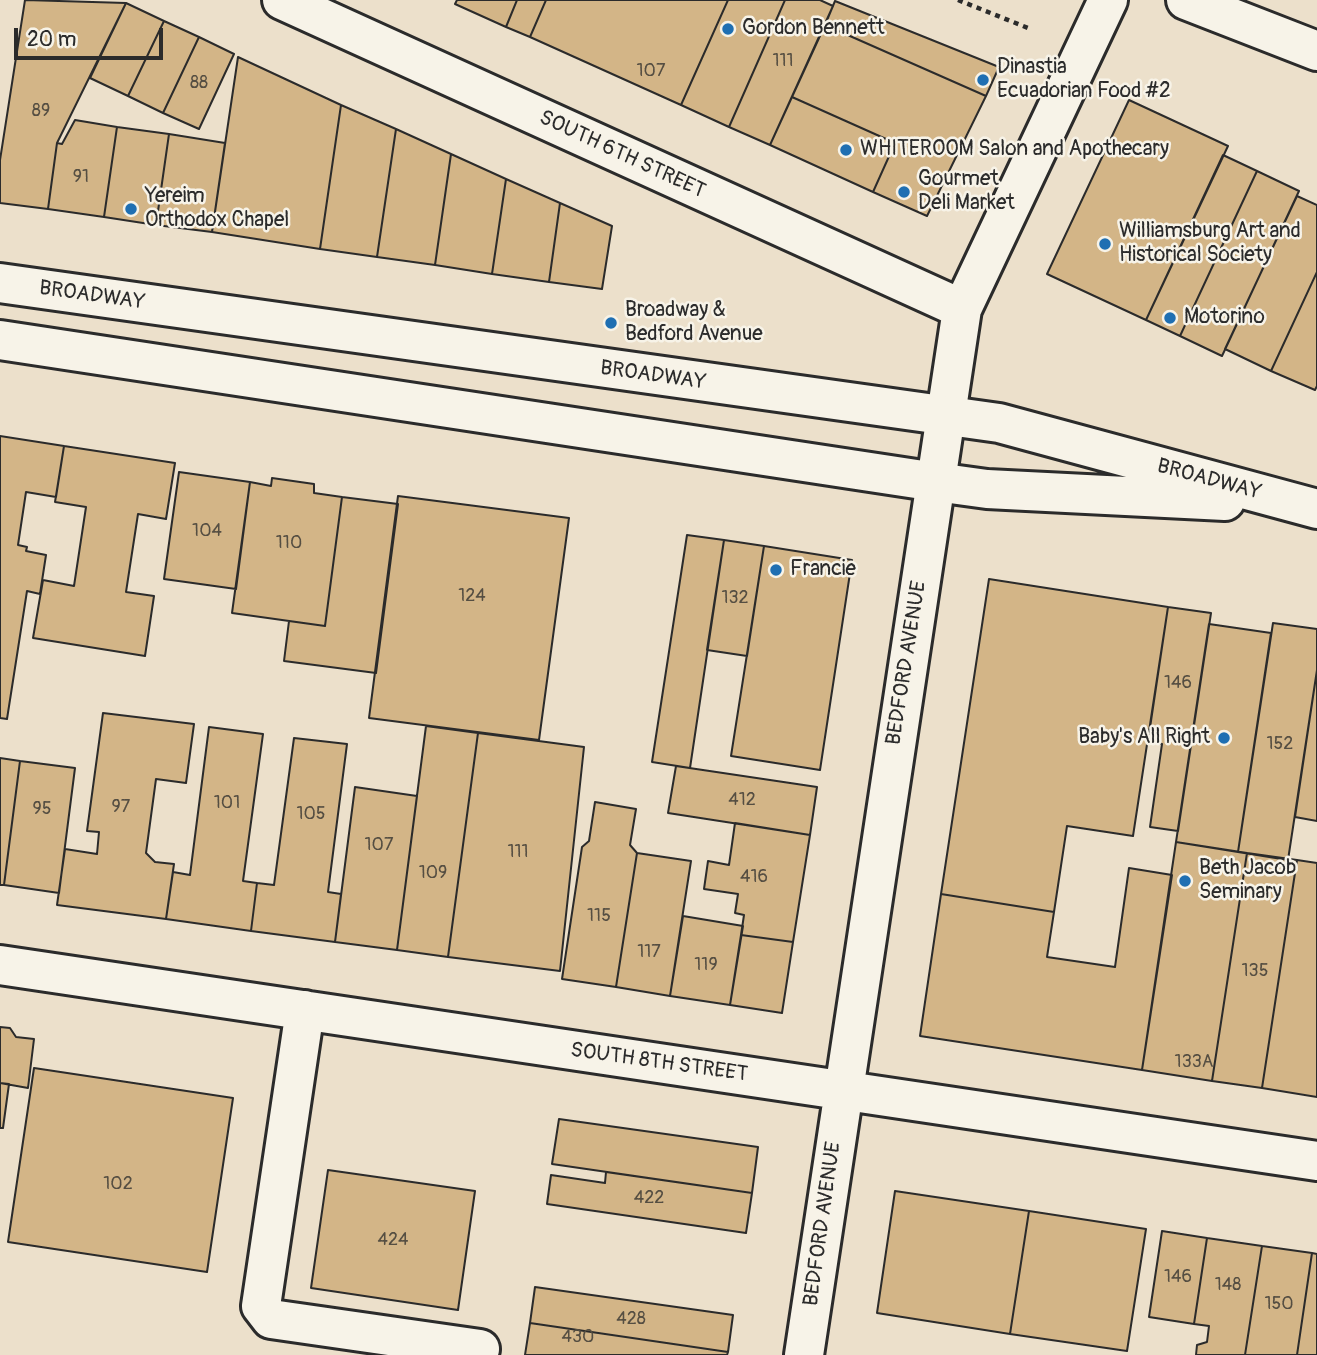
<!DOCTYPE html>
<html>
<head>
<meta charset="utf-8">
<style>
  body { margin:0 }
  #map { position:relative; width:1317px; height:1355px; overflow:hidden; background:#ece0cb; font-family:Pangolin,sans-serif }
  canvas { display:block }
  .scale { position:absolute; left:14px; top:28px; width:149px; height:32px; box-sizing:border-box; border:4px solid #2b2b2b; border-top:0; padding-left:9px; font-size:21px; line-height:24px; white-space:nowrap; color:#2b2b2b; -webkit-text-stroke:5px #f7f3e8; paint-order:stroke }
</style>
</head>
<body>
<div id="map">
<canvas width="1317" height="1355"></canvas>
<div class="scale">20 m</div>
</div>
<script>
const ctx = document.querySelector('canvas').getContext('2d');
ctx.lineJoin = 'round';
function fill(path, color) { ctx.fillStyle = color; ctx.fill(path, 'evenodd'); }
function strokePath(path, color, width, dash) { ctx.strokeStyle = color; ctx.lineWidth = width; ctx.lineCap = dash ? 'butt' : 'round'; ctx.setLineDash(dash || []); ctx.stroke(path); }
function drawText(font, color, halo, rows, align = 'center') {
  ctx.font = font + ' Pangolin,sans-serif'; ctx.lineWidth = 5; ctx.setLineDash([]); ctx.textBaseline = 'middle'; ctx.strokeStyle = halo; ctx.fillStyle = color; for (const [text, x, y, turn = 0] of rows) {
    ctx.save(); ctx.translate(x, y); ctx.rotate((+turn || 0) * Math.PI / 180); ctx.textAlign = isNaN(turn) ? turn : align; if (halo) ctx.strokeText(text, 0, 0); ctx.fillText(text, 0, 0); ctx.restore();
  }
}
const building = new Path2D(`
  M25 0 126 3 57 143 48 209 0 203V160Z
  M457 0H517L506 27 455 4Z
  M517 0H546L530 37 506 27Z
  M546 0H728L681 105 530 37Z
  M728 0H785L729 127 681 105Z
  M785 0H820L833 6 770 145 729 127Z
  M835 1 999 67 986 96 825 25Z
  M126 3 164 21 128 96 90 78Z
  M164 21 199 37 163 113 128 96Z
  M825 25 986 96 927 216 873 192 895 143 792 97Z
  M199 37 234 54 199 129 163 113Z
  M238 57 341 105 320 249 212 232Z
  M792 97 895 143 873 192 770 145Z
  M1129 100 1228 146 1146 320 1047 274Z
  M341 105 396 129 377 257 320 249Z
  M75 120 117 127 104 217 48 209 57 143 62 144Z
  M117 127 169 134 156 225 104 217Z
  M396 129 451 154 435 265 377 257Z
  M169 134 225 143 212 232 156 225Z
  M451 154 506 179 492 274 435 265Z
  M1223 155 1257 171 1180 336 1146 320Z
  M1257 171 1299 191 1222 356 1180 336Z
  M506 179 560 203 549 282 492 274Z
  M1297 196 1317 205V272L1271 371 1225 349Z
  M560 203 612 226 602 289 549 282Z
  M1317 272V386L1315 390 1271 371Z
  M0 436 64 446 56 497 26 492 18 545 27 547 26 551 46 555 40 594 27 591 7 719 0 718Z
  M64 446 175 463 166 519 138 514 126 592 154 596 145 656 33 638 43 580 74 586 86 507 55 502Z
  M179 472 250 482 236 589 164 579Z
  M272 478 314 484V493L342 497 325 626 232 613 250 482 271 486Z
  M398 496 569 518 539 740 369 718Z
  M342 497 398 504 376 673 284 661 289 621 325 626Z
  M687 535 724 540 690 768 652 762Z
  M724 540 764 546 747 656 707 650Z
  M764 546 852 560 820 770 731 756Z
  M989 579 1168 607 1133 836 1067 826 1054 912 941 894Z
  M1168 607 1211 613 1178 831 1150 827 1162 744 1148 741Z
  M1273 623 1317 629V670L1288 860 1238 852Z
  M1209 624 1271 633 1238 852 1176 842Z
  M1317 670V821L1295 817Z
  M103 713 194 724 186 783 156 779 146 853 155 862 174 864 166 919 57 905 65 849 97 854 99 832 87 831Z
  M426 726 478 733 448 957 397 950Z
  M209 727 263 734 243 881 257 883 251 931 166 919 173 872 190 875Z
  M478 733 584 747 560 971 448 957Z
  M294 738 347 744 328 892 341 894 335 942 251 931 257 883 274 885Z
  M0 758 20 761 4 885H0Z
  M20 761 75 768 59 893 4 885Z
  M676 766 817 787 810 835 668 813Z
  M355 787 417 796 397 950 335 942Z
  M595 802 636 809 630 845 637 853 616 987 562 979 582 847 589 841Z
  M735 823 810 835 793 942 741 935 744 915 735 913 738 894 704 889 708 861 729 865Z
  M1176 842 1247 853 1212 1081 1142 1070Z
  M637 853 691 861 670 996 616 987Z
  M1247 853 1297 860 1262 1088 1212 1081Z
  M1297 860 1317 863V1097L1262 1088Z
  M1129 868 1172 875 1142 1070 920 1036 941 894 1054 912 1047 957 1115 967Z
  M683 916 743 926 730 1005 670 996Z
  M741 935 793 942 782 1013 730 1005Z
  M0 1027 10 1028 16 1037 34 1039 28 1088 0 1083Z
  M34 1068 233 1098 207 1272 8 1242Z
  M0 1083 9 1084 3 1128H0Z
  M559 1119 758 1147 752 1193 552 1164Z
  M328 1170 475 1191 458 1310 311 1288Z
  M606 1172 752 1193 746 1233 547 1204 551 1175 605 1183Z
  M895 1191 1029 1211 1010 1334 877 1313Z
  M1029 1211 1146 1229 1127 1351 1010 1334Z
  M1162 1231 1207 1238 1194 1324 1149 1317Z
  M1207 1238 1262 1246 1245 1355H1196L1197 1345 1207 1342 1209 1326 1194 1324Z
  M1262 1246 1312 1253 1297 1355H1245Z
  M1312 1253 1317 1254V1355H1297Z
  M535 1287 733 1315 728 1352 530 1323Z
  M530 1323 728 1352 727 1355H525Z`);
fill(building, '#d3b587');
strokePath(building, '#2b2b2b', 2);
const minor = new Path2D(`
  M282 0 962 309
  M0 965 1317 1161
  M305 1010 261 1306 271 1319 480 1349
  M804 1355 962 309 1108 0`);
const major = new Path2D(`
  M0 283 999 423 1317 509
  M0 340 936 482 987 489 1225 501`);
const highway = new Path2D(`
  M1186 0 1317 51`);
strokePath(minor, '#2b2b2b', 44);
strokePath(major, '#2b2b2b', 44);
strokePath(highway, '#2b2b2b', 44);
strokePath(new Path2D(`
  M958 0 1028 28`), '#2b2b2b', 4.5, [5, 5]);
strokePath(minor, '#f7f3e8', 38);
strokePath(major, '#f7f3e8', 38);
strokePath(highway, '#f7f3e8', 38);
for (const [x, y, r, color] of [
  [728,29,7,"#1f6fb2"],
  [983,80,7,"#1f6fb2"],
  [846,150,7,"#1f6fb2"],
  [904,192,7,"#1f6fb2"],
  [131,209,7,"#1f6fb2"],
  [1105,244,7,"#1f6fb2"],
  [1170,318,7,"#1f6fb2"],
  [611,323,7,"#1f6fb2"],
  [776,570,7,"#1f6fb2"],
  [1224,738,7,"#1f6fb2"],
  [1185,881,7,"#1f6fb2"]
]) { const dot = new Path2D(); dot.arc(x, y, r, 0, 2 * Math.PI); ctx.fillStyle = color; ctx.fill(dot); strokePath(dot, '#f7f3e8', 2.5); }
drawText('18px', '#554e42', null, [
  ["111",783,61],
  ["107",651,71],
  ["88",199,83],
  ["89",41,111],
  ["91",81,177],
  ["104",207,531],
  ["110",289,543],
  ["124",472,596],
  ["132",735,598],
  ["146",1178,683],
  ["152",1280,744],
  ["412",742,800],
  ["101",227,803],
  ["97",121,807],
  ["95",42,809],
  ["105",311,814],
  ["107",379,845],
  ["111",518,852],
  ["109",433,873],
  ["416",754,877],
  ["115",599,916],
  ["117",649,952],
  ["119",706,965],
  ["135",1255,971],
  ["133A",1194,1062],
  ["102",118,1184],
  ["422",649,1198],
  ["424",393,1240],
  ["146",1178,1277],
  ["148",1228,1285],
  ["150",1279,1304],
  ["428",631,1319],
  ["430",578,1337]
]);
drawText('21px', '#2b2b2b', '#f7f3e8', [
  ["Gordon Bennett",742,29],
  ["Dinastia",997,68],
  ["Ecuadorian Food #2",997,92],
  ["WHITEROOM Salon and Apothecary",860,150],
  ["Gourmet",918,180],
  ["Deli Market",918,204],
  ["Yereim",145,197],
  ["Orthodox Chapel",145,221],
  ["Williamsburg Art and",1119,232],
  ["Historical Society",1119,256],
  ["Broadway &",625,311],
  ["Bedford Avenue",625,335],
  ["Motorino",1184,318],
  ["Francie",790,570],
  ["Baby's All Right",1210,738,"right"],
  ["Beth Jacob",1199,869],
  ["Seminary",1199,893]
], 'left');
drawText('21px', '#2b2b2b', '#f7f3e8', [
  ["SOUTH 6TH STREET",622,155,25],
  ["BROADWAY",92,296,8],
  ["BROADWAY",653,376,8],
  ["BROADWAY",1209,480,15],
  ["BEDFORD AVENUE",907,663,-81],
  ["SOUTH 8TH STREET",659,1063,8],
  ["BEDFORD AVENUE",823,1224,-82]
]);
</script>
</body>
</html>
